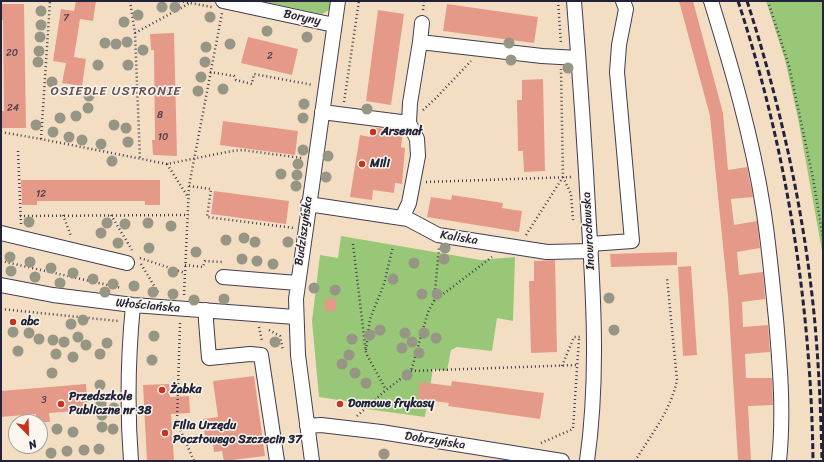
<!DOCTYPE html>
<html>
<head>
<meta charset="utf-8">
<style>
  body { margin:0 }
  #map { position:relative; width:824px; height:462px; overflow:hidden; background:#f4dec3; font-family:Sriracha,sans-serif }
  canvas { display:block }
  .frame { position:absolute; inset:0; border:2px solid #22223b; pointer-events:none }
  .north { position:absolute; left:8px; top:414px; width:40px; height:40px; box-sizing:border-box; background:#fbf7ec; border:1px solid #a4a2a5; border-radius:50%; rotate:157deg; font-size:11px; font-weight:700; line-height:16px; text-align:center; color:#22223b }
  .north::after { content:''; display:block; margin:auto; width:14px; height:18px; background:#c8321e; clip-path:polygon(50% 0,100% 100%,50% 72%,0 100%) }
</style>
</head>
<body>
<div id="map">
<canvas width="824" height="462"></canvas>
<div class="frame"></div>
<div class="north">N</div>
</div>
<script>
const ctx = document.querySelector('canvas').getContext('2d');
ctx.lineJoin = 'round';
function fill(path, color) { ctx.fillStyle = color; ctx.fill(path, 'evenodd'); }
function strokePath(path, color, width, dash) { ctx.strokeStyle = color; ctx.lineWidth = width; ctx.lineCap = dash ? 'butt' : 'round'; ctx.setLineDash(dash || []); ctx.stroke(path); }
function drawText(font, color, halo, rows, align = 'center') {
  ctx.font = font + ' Sriracha,sans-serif'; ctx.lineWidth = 3; ctx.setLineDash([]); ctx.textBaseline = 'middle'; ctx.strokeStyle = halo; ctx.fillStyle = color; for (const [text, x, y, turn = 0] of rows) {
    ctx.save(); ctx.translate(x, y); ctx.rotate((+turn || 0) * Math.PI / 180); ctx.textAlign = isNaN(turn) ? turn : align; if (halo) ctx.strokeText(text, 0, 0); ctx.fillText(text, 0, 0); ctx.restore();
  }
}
fill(new Path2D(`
  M261 1H330L329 10 322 14Z
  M766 1H823V256L798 118 785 60Z
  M341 236 481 260 515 257 513 321 497 318 492 351 457 347 451 350 447 371 433 369 425 417 352 407V402L319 397 312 321 320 255 338 258Z`), '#98c777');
fill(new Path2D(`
  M76 1H96L93 21 80 19 74 57 86 59 82 86 62 83 66 63 53 61 61 9 74 11Z
  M679 1H693L723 113 728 170 747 167 753 197 731 199 734 225 757 221 760 248 737 252 739 275 763 272 765 299 742 302 743 327 768 325 770 352 745 354 746 378H772L773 405 748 406 751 461H738L728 296 710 116Z
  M1 4H24L26 128H2L1 111H4L3 20H1Z
  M447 4 538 17 534 43 443 31Z
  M378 10 404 14 391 105 366 101Z
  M174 33 177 156 153 155 152 140H155L154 50H151L150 34Z
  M248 37 298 49 292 75 241 63Z
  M543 79 545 171 524 172 523 151H518L517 100H522V80Z
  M223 121 298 131 295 155 220 145Z
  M371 127 403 132 401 147 405 148 402 184 395 183 394 193 373 190 372 200 350 197 360 135 370 137Z
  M21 180H160V205H145V201H37V205H22Z
  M214 191 289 201 286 224 211 214Z
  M452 195 503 203 502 208 522 211 519 232 427 217 431 197 451 200Z
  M677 252V265L611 267 610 254Z
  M555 260 557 352 531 353 529 281H534V261Z
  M691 266 697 355 683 356 678 267Z
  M325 299H336V311H325Z
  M254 376 265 456 224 461 222 451 214 452 213 444 206 445 203 419 218 417 213 381Z
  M452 381 544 393 540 419 448 406 449 403 418 399 420 382 451 386Z
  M86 384 88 410 49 413 50 422H36V414L1 417V391Z
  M169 384 170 397 189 396 190 413 171 414 174 461H147L143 385Z`), '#e59a89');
const minor = new Path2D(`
  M223 1 334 25
  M574 1C580 76 585 150 589 225 594 304 598 383 587 461
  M711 1C732 69 752 137 763 207 769 244 772 281 776 319 780 366 784 413 779 461
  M420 42 422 23
  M322 112 409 123 410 103 420 42 542 56 578 58
  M308 204 408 219 438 235 547 252 591 251
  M402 218 409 203 418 156 417 139 409 123
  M1 233 127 263
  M590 244 632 241 617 72 619 45 626 9 623 1
  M223 277 297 283
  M1 285 53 295 133 305 295 317
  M206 310V321L209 358 250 354 261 355 277 461
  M307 426 321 425 381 432 562 461
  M131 461C127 409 128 357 133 305
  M312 461 298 355 296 299 338 1`);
strokePath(minor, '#423e4f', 16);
strokePath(new Path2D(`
  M130 1 135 33 140 159
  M179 1 212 7
  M558 1 561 44
  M768 1 789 66 813 178 823 238
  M423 10 424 1
  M135 33 190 3
  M210 72 234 76 236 80 252 84 254 74 313 85
  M344 102 359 1
  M423 110 435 99 471 61
  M1 132 41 139 167 164 232 151 242 150 302 158
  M41 139 50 1
  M18 151 21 224
  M167 164 188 197
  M563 177 571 194 573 220
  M426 182 572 177
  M189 186 211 189 207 217 294 228
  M63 215 71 236
  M111 215 132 250
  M20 216 188 215
  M526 235 563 177 561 69
  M353 244 366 353 386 390
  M140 258 185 273
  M1 261 121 288
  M141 264 159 294
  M185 265 203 267 205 261 223 262
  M184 295 189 186 222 13
  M434 301 492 257
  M1 309 118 321
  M180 323 177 422 194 461
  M259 327 262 341
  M269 330 280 336 283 351
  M366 350 370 319 384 284 393 246
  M562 366 574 337H582
  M411 371 577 365
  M357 416 386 390 411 371 428 312 434 301 439 248
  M541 443 573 429 579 339
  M635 461C651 435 671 410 677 380L667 278`), '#423e4f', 2.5, [1, 3]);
strokePath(minor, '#fff', 14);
strokePath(new Path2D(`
  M738 1C787 150 811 305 813 461
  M747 1C781 106 805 215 815 324 819 370 821 415 822 461`), '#22223b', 3, [6, 3]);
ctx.fillStyle = '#979684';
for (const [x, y] of [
  [162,7],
  [175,7],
  [41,11],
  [138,15],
  [210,17],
  [124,22],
  [41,25],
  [267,31],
  [40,37],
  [307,37],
  [127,42],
  [105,43],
  [509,43],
  [116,44],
  [230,44],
  [206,47],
  [143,50],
  [39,51],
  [511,60],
  [38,62],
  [205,62],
  [98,65],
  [128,65],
  [568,68],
  [201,77],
  [52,82],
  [223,89],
  [198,91],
  [89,96],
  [304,104],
  [88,108],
  [367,109],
  [76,116],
  [60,118],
  [303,118],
  [36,125],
  [114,125],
  [126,128],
  [53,132],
  [69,137],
  [82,140],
  [128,142],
  [101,144],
  [303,150],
  [328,156],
  [112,161],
  [298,164],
  [281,174],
  [297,175],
  [326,177],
  [296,186],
  [29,222],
  [107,223],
  [148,223],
  [125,224],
  [171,226],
  [101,233],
  [244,238],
  [226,240],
  [255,242],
  [288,242],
  [118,243],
  [149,248],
  [445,248],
  [196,252],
  [10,257],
  [242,259],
  [444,259],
  [257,261],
  [30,262],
  [414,263],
  [273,264],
  [51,268],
  [11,271],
  [173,272],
  [73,273],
  [35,277],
  [93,279],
  [393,279],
  [60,283],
  [113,284],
  [134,286],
  [314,288],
  [335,290],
  [105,292],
  [153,292],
  [173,294],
  [422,294],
  [437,294],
  [609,298],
  [224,299],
  [194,300],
  [83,320],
  [71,324],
  [380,330],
  [614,330],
  [13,332],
  [29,333],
  [405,333],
  [424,333],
  [370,335],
  [154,336],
  [78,337],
  [436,338],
  [39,339],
  [352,339],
  [53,340],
  [64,342],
  [275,342],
  [412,342],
  [107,343],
  [86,345],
  [402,348],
  [18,351],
  [419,353],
  [56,354],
  [100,354],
  [349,355],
  [73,357],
  [152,360],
  [342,364],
  [52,373],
  [355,373],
  [407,375],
  [366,383],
  [100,385],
  [101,404],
  [114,408],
  [102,415],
  [102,427],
  [57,429],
  [113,429],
  [73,432],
  [99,449],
  [84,450],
  [67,451],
  [51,453],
  [384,454]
]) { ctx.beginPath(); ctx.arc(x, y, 5.5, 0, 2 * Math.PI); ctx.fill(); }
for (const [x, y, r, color] of [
  [373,132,4,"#c8321e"],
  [362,164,4,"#c8321e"],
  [13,322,4,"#c8321e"],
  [162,390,4,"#c8321e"],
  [61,404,4,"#c8321e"],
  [340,404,4,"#c8321e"],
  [165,433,4,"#c8321e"]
]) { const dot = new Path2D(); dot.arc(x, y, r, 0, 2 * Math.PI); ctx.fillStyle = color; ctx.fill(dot); strokePath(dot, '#fbf7ec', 1.5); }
drawText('10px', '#53404e', null, [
  ["7",66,18],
  ["20",12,53],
  ["2",270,56],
  ["24",13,108],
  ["8",160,115],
  ["10",163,137],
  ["12",41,194],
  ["3",44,400]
]);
drawText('12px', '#22223b', '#fbf7ec', [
  ["Boryny",302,18,12],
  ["Budziszyńska",304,231,-82],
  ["Inowrocławska",589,231,-93],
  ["Kaliska",459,238,9],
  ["Włościańska",148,306,5],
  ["Dobrzyńska",435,441,9]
]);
drawText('bold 12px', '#22223b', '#fbf7ec', [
  ["Arsenał",381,132],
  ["Mili",370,164],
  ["abc",21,322],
  ["Żabka",170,390],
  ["Przedszkole",69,397],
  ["Publiczne nr 38",69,411],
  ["Domowe frykasy",348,404],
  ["Filia Urzędu",173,426],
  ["Pocztowego Szczecin 37",173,440]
], 'left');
ctx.letterSpacing = '1px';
drawText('13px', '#664c56', '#fbf7ec', [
  ["OSIEDLE USTRONIE",116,92]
]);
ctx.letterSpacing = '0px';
</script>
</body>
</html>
